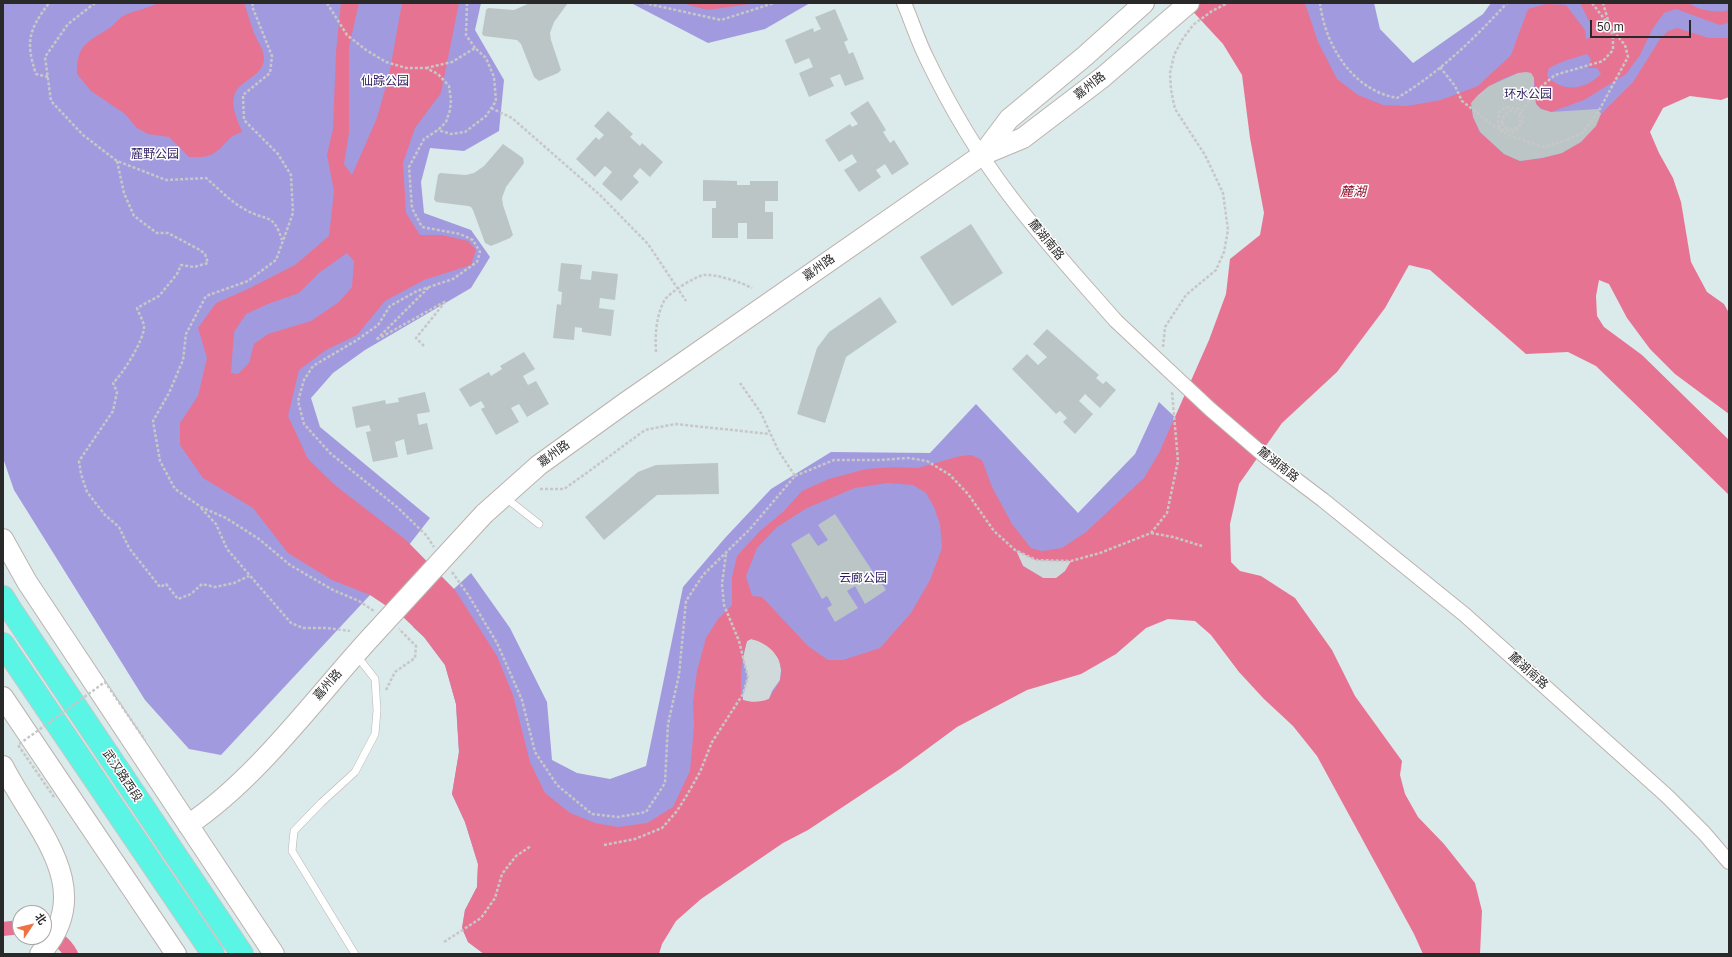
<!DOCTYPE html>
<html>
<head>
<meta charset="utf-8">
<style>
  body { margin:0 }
  #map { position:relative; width:1732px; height:957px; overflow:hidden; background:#dbeaea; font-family:Arial,"Noto Sans SC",sans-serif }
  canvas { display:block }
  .frame { position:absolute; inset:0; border:4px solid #292929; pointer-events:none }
  .north { position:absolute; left:12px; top:905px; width:40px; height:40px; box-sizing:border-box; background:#fff; border:1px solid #a9a9a9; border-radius:50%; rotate:55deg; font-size:11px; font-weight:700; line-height:16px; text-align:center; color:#292929 }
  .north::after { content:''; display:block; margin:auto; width:14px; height:18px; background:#f07242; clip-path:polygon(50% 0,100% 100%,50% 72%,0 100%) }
  .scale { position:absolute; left:1590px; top:20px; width:101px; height:18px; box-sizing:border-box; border:2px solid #292929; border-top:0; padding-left:5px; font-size:12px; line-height:14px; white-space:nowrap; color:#292929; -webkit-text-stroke:3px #fff; paint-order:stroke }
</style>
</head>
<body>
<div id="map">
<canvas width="1732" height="957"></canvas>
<div class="frame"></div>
<div class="north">北</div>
<div class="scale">50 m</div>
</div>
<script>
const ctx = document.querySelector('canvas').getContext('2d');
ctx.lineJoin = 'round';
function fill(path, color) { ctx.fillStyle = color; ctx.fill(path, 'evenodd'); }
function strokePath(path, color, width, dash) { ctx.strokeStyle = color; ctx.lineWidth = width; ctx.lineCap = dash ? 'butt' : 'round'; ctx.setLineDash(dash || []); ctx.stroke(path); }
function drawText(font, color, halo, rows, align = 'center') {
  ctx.font = font + ' Arial,"Noto Sans SC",sans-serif'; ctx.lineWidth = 3; ctx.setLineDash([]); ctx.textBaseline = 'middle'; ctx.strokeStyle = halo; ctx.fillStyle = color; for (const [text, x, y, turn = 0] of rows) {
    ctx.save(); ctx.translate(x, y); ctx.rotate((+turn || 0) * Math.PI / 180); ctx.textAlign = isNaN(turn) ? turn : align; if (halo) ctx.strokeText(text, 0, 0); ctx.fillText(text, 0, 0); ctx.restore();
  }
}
fill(new Path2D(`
  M3 3H481L475 30 504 80 499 131 464 151 430 148 421 182 424 213 471 230 490 257 471 288 365 350 333 373 311 398 320 427 430 518 370 595 221 755 189 749 145 700 14 490 3 458Z
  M631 3H810L765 29 708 43Z
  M1257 3H1374L1380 29 1413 63 1483 14 1491 3H1729V68L1682 66 1569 185 1422 161Z
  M1159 402 1221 461 484 954 468 942 462 928 465 910 477 887 478 864 465 822 452 794 459 752 456 704 445 665 424 637 413 627 471 573 510 628 547 702 552 760 577 773 610 779 646 766 683 587 725 538 771 489 831 452 930 453 976 404 1078 513 1135 454Z`), '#a29ade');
fill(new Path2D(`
  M1015 550 1036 560 1071 561 1065 571 1056 578H1043L1023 566Z
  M751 639 762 641 771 648 779 659 781 670 780 680 772 691 769 699 762 702 750 703 743 700V694L748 677 743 658 747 641Z`), '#d1dadb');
fill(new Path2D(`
  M158 3H244C248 13 250 23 254 33 257 41 264 49 264 58 264 77 238 80 234 96 231 108 238 121 242 132 224 138 227 146 214 153 207 158 198 157 189 157L169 137 148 134 137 128 125 114 91 91 77 74C77 45 86 43 108 29 115 25 118 18 125 15 136 10 147 9 158 3Z
  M341 3H359L349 47V133L344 164 352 175 377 118 389 75 402 3H459L441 93 415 128 403 163 406 213 420 235H442L468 241 476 250 471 265 424 280 385 301 357 335 326 350 299 370 288 416 308 459 336 486 406 540 455 590 497 656 513 695 530 762 545 793 570 813 595 823 618 827 647 823 673 807 690 771 694 726 693 702 697 671 706 638 718 619 732 605V577L737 556 760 531 783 512 802 491 829 479 866 469 895 467 918 468 960 456 971 455 982 460 992 487 1012 524 1031 548 1042 551 1062 548 1086 532 1144 478 1159 453 1209 340 1226 294 1230 259 1260 235 1264 213 1250 138 1242 75 1223 44 1185 3H1305L1318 42 1337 79 1358 95 1383 105 1407 106 1441 100 1478 86 1511 55 1528 9 1546 4 1566 5 1585 30 1586 39 1591 37 1592 27 1580 3H1689C1700 11 1713 12 1726 11L1729 8V23L1720 25 1676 9 1664 13 1653 28 1640 55 1626 74 1584 100 1551 112 1541 109 1536 104 1534 78 1531 73C1511 70 1483 88 1472 103L1473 117 1480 132 1504 154 1520 161 1542 158 1562 153 1633 82 1660 39 1668 31 1677 28 1709 38H1729V97L1721 100 1690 96 1663 108 1650 132 1659 153 1673 178 1681 202 1691 262 1707 292 1724 304 1729 313V414L1675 374 1650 349 1627 318 1609 284 1599 280 1596 296 1597 316 1604 327 1642 355 1729 440V495L1596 366 1568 352 1526 354 1430 270 1409 265 1385 308 1337 372 1282 423 1239 484 1230 524 1231 562 1240 571 1261 576 1295 598 1332 650 1355 696 1402 761 1400 775 1405 794 1418 817 1444 844 1475 883 1482 911 1480 954H1423L1414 934 1317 756 1293 726 1264 699 1239 672 1211 635 1195 621 1168 619 1146 628 1116 654 1081 674 1027 690 957 727 900 769 808 830 783 843 701 899 676 921 662 944 659 954H484L468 942 462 928 465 910 477 887 478 864 465 822 452 794 459 752 456 704 445 665 424 637 403 617 370 595 332 580 288 553 253 508 203 478 180 445V423L198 396 207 358 198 328 216 303 246 290 295 265 329 236 334 191 327 155 333 129 336 52ZM1587 54 1591 59 1588 68H1597L1601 74C1585 90 1563 93 1547 76L1549 68 1564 61ZM347 253 354 261 352 287 339 302 311 321 268 334 254 344 249 363 238 374 231 373 234 332 246 314 268 304 299 293 319 273ZM888 483 913 485 926 493 934 507 940 524 942 548 930 580 911 613 880 648 843 660H828L808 646 762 597 752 596 746 576 757 548 777 527 807 508 855 488ZM1016 550 1036 560 1071 561 1065 571 1056 578H1043L1023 566ZM751 639C769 643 786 659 780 680 778 686 772 692 769 699 760 702 753 703 743 700 739 685 742 656 747 641Z
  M682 3H757L707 10Z`), '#e77393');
strokePath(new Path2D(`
  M3 929 20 927
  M45 931C56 937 65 943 71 954`), '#e77393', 14);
fill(new Path2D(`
  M530 3H568L554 22 550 33 551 40 561 70 558 73 539 81 534 77 521 44 517 40 484 36 482 34 486 10 488 8 514 10Z
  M835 9 848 40 844 42 849 54 853 52 864 79 845 86 840 74 830 78 834 86 809 97 799 73 813 67 809 58 795 64 785 40 813 28 814 32 821 29 815 17Z
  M1526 72 1531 73 1534 78V92L1536 104 1541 109 1551 112 1598 109 1601 114 1596 126 1581 142 1562 153 1542 158 1520 161 1504 154 1480 132 1473 117 1471 103 1478 95 1489 86 1518 73Z
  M868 101 886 130 883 132 890 143 894 140 909 164 892 175 885 164 876 170 881 177 859 192 844 170 857 162 852 154 839 162 825 140 850 124 852 127 858 124 850 113Z
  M608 111 633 134 630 137 640 146 642 143 663 162 650 177 640 168 633 176 639 182 621 201 602 184 612 172 605 166 595 177 576 159 596 137 599 140 604 135 594 126Z
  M503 144 523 158 524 163 506 187 502 198 503 205 513 235 510 238 491 246 485 243 473 210 471 207 468 206 436 202 434 199 438 175 440 173 466 175 474 173 484 166Z
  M703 180 737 181V185H750V181H778V201H765V212H773V239H747V223H738V238H712V208H716V201H703Z
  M971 224 1003 273 952 306 920 257Z
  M561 263 582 265 580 279 591 280 592 271 618 274 615 300 600 298 599 308 614 310 611 336 582 332V328L575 327 574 340 553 338 557 304 561 305 562 292 558 291Z
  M880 297 897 322 846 357 825 423 797 414 817 348 829 332Z
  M1047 329 1099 375 1096 378 1103 384 1106 381 1116 390 1100 408 1085 394 1079 401 1093 414 1075 434 1063 422 1067 418 1060 411 1056 414 1012 369 1027 354 1038 365 1047 357 1033 344Z
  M524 352 535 369 523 376 528 385 536 381 549 404 527 417 519 404 511 408 519 422 496 435 481 409 485 407 481 401 470 407 459 389 489 372 491 376 502 369 500 366Z
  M425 392 430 412 417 414 419 425 427 423 433 449 407 455 404 439 395 442 398 457 373 462 366 432 371 431 369 425 356 428 352 407 385 400 386 404 399 402 398 398Z
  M718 463 719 494 657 495 604 540 585 517 638 472 656 465Z
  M835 514 873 572 870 574 875 582 879 579 886 590 865 604 855 586 847 591 858 608 835 622 827 608 832 605 827 596 822 599 791 544 809 533 818 546 828 540 818 525Z`), '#bbc5c6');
const lane = new Path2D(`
  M506 498 539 524
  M355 954 292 851 294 831 321 803 355 772 375 734 377 710 375 679 357 656`);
const street = new Path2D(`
  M904 3C912 22 918 41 927 59 950 107 978 154 1010 196 1043 240 1080 280 1116 321
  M1266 457 1323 500 1465 615 1667 796 1704 833 1729 862`);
const secondary = new Path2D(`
  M1144 3 1085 56 1009 119 982 155 1023 138 1103 77 1189 3
  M484 514 539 465 625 403 982 155
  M3 539 27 582 274 954
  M3 697 176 954
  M3 766C33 826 100 889 40 954
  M188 825C258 778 315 698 372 636`);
const highway = new Path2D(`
  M3 597 13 613 242 954
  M3 644 213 954`);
strokePath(lane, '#bcb3af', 8);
strokePath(street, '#bcb3af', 16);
strokePath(secondary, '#bcb3af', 22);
strokePath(highway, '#c7c7c7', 24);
strokePath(new Path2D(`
  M95 3 68 24 45 57 51 101 83 135 117 161 166 180 206 178C219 189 232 203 246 210 267 222 273 212 282 240
  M253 3 252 6 272 56 270 73 243 95 244 120 278 154 291 175 293 213 276 260 248 281 206 296 186 334 183 360 169 393 153 421 160 461 175 489 201 507 226 518 259 539 290 565 333 590 359 601 374 611
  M327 3 347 35 366 50 386 62 406 68H426L438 74 449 86 451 100 450 110 446 122 438 130 424 139 409 167 412 208 422 227 460 234 473 240 480 252 477 262 453 279 417 291 390 306 378 325 357 340 313 366 304 380 298 401 304 424 330 453 397 507 426 535 434 547
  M467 3 466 35 475 48
  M644 3 721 20 774 3
  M1320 3C1325 45 1352 90 1397 98 1439 73 1474 39 1507 3
  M1440 67 1455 86 1462 101 1495 127 1510 132 1517 130 1521 125C1520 122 1520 117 1518 115 1511 105 1502 115 1502 123
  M426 68 452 62 475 48 486 58 494 77 496 101 486 116 465 132 451 134 438 130
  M48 77 36 74C25 41 29 30 49 3
  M491 108 512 118 600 195 648 244 686 301
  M1519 115 1536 91 1555 75 1603 61 1613 50V37L1603 3
  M1567 140 1582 133 1597 114 1628 57 1625 45 1619 38
  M117 161 124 193 134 216 157 233H168L200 250 205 254 208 263 194 267 181 265 177 274 159 296 137 308C139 314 143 320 144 326 145 339 122 375 113 383L117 392 113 411 79 461 81 474 87 492 105 515 119 527 129 548 160 587 166 584 178 599 191 594 202 584 215 587 234 583 249 576
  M424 346 416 338 446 301 376 340 429 287
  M1163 347 1165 327 1186 295 1216 270 1224 252 1228 230 1223 193 1205 155 1175 109 1171 90 1170 73 1174 55 1182 40 1193 25 1212 11 1228 3
  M656 352C655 335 656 317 664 301 668 293 696 276 704 275 717 274 740 282 752 288
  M795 476 834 460H880L908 458 927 461 950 475 968 494 994 531 1015 550 1036 560 1071 561 1100 553 1151 533 1167 513 1178 461 1172 392
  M540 489H564L588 472 645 430 675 424 770 434
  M201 508 216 524 227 549 291 623 303 628H326L350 631
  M1151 533 1173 537 1202 546
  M452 572 469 596 497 643 522 700 535 752 557 785 592 814 618 817 646 812 665 783 668 724 679 675 686 601 703 575 750 529 795 476 778 450 761 413 740 383
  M386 690 395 672 415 658 416 646 399 629
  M604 845 635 839 662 828 677 811 687 795 700 772 712 742 743 694 748 677 739 641 724 605 722 584 726 554
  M444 942 481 918 495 898 502 874 516 856 531 846`), '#c7c7c7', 2.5, [3, 2]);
strokePath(lane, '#fff', 7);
strokePath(street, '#fff', 14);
strokePath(secondary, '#fff', 20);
strokePath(highway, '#5bf5e5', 22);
const streetBridge = new Path2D(`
  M1116 321 1210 409 1266 457`);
const secondaryBridge = new Path2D(`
  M372 636 484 514`);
strokePath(streetBridge, '#bcb3af', 16, []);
strokePath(secondaryBridge, '#bcb3af', 22, []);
strokePath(new Path2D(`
  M1592 3 1619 38
  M1502 123 1507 129H1514L1523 123V116L1518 109 1506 107 1499 112 1498 123 1500 130 1510 136 1544 147 1567 140
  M54 797 18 745 105 682 145 740`), '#c7c7c7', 2.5, [3, 2]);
strokePath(streetBridge, '#fff', 14);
strokePath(secondaryBridge, '#fff', 20);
drawText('12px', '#2e1d61', '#fff', [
  ["仙踪公园",385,82],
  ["环水公园",1528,95],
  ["麓野公园",155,155],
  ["云廊公园",863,579]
]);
drawText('12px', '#292929', '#fff', [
  ["嘉州路",1090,86,-38],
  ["麓湖南路",1046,240,51],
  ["嘉州路",819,268,-35],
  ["嘉州路",554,454,-36],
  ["麓湖南路",1278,465,38],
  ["麓湖南路",1528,671,42],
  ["嘉州路",328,685,-49],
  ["武汉路西段",122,776,56]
]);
drawText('italic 13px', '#91142d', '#fff', [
  ["麓湖",1353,192]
]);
</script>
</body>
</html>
